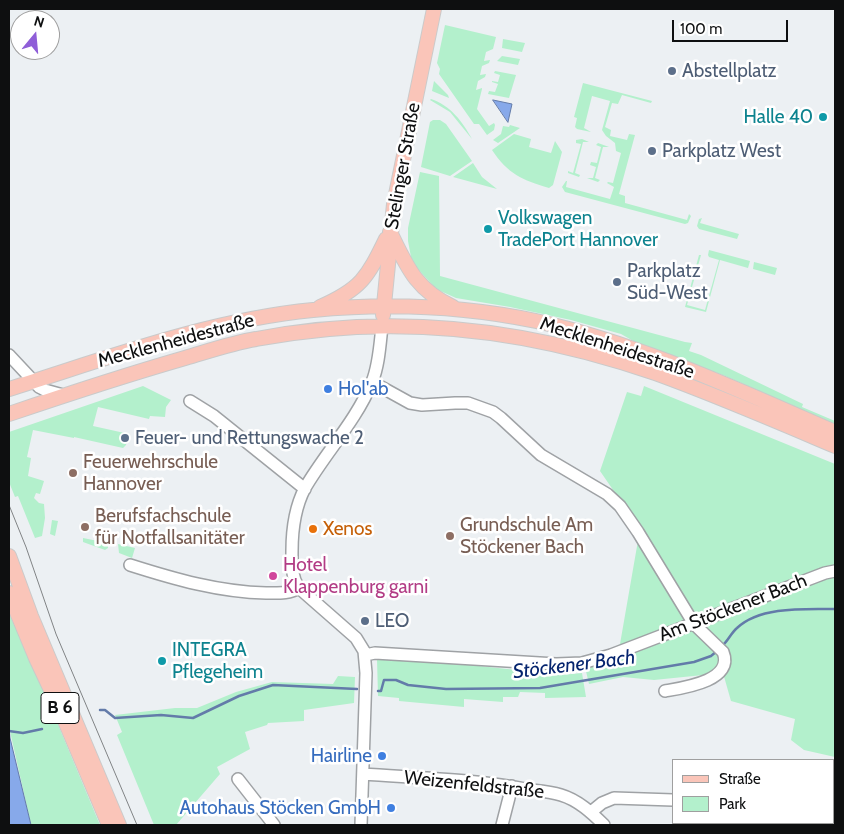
<!DOCTYPE html>
<html>
<head>
<meta charset="utf-8">
<style>
  body { margin:0 }
  #map { position:relative; width:844px; height:834px; overflow:hidden; background:#ecf0f3; font-family:Cabin,sans-serif }
  canvas { display:block }
  .frame { position:absolute; inset:0; border:10px solid #0e0f10; pointer-events:none }
  .legend { position:absolute; left:672px; top:759px; width:162px; height:65px; box-sizing:border-box; background:#fff; border:1px solid #9f9f9f; margin:0; padding:6px 9px; list-style:none; font-size:15px; color:#0e0f10 }
  .legend li { display:flex; align-items:center; gap:10px; height:25px }
  .legend b { width:25px; border:1px solid #9f9f9f }
  .north { position:absolute; left:10px; top:10px; width:50px; height:50px; box-sizing:border-box; background:#fff; border:1px solid #9f9f9f; border-radius:50%; rotate:17deg; font-size:14px; font-weight:700; line-height:20px; text-align:center; color:#0e0f10 }
  .north::after { content:''; display:block; margin:auto; width:18px; height:22px; background:#8f5ed8; clip-path:polygon(50% 0,100% 100%,50% 72%,0 100%) }
  .scale { position:absolute; left:672px; top:20px; width:116px; height:22px; box-sizing:border-box; border:2px solid #0e0f10; border-top:0; padding-left:6px; font-size:15px; line-height:18px; white-space:nowrap; color:#0e0f10; -webkit-text-stroke:4px #fff; paint-order:stroke }
</style>
</head>
<body>
<div id="map">
<canvas width="844" height="834"></canvas>
<div class="frame"></div>
<ul class="legend">
<li><b style="height:6px;background:#fac5b9"></b>Straße</li>
<li><b style="height:14px;background:#b3f0cc"></b>Park</li>
</ul>
<div class="north">N</div>
<div class="scale">100 m</div>
</div>
<script>
const ctx = document.querySelector('canvas').getContext('2d');
ctx.lineJoin = 'round';
function fill(path, color) { ctx.fillStyle = color; ctx.fill(path, 'evenodd'); }
function strokePath(path, color, width, dash) { ctx.strokeStyle = color; ctx.lineWidth = width; ctx.lineCap = dash ? 'butt' : 'round'; ctx.setLineDash(dash || []); ctx.stroke(path); }
function drawText(font, color, halo, rows, align = 'center') {
  ctx.font = font + ' Cabin,sans-serif'; ctx.lineWidth = 5; ctx.setLineDash([]); ctx.textBaseline = 'middle'; ctx.strokeStyle = halo; ctx.fillStyle = color; for (const [text, x, y, turn = 0] of rows) {
    ctx.save(); ctx.translate(x, y); ctx.rotate((+turn || 0) * Math.PI / 180); ctx.textAlign = isNaN(turn) ? turn : align; if (halo) ctx.strokeText(text, 0, 0); ctx.fillText(text, 0, 0); ctx.restore();
  }
}
fill(new Path2D(`
  M445 25 496 37 493 49 486 52 484 61 490 60 489 63 482 66 480 75 486 74 485 77 478 81 476 90 482 88V89L477 109 489 126 494 123 495 125 494 130 487 135 479 124H474L439 74 440 69 437 63Z
  M503 39 525 43 522 52 502 48Z
  M502 56 520 59 518 65 497 61Z
  M495 71 516 75 509 98 488 94 489 91 495 92 498 84 492 82V81L498 82 500 75 494 73Z
  M434 81 448 95 449 98 432 91Z
  M583 83 652 101 651 103 622 95 618 104 612 103 605 127 611 130 610 136 627 140 629 134 635 135 619 194 625 196V203L687 220 689 214 691 216 688 223 685 224 565 192 562 187 566 181H567L566 187 610 199 614 187 607 183 608 182 613 183 621 153 616 151 615 143 606 136 602 130 610 101 592 96 584 128 591 132 577 129 575 127 577 118 574 117Z
  M431 99C450 105 463 122 472 139L450 112 430 100Z
  M433 120H440L446 124 472 161 450 176 421 167 430 122Z
  M510 125 520 128 498 143 493 140 501 134 503 126 509 127Z
  M514 134 531 139 529 147 551 153 555 141 562 152 553 185 549 188C522 180 508 174 492 150Z
  M582 139 589 142H583L575 173 580 175 579 177 568 173V171L573 173 581 144 576 143V140Z
  M598 143 609 147H603L595 178 600 180 598 182 587 178H593L596 167 590 165 591 162 597 163 601 147 596 145Z
  M473 163 482 177 497 189 453 177Z
  M420 172 439 176 440 276 685 342 692 343 689 351 701 355 803 404 802 407 835 421V424L725 376 635 342 621 334 571 320 510 307 456 298 436 289 417 268 411 257 408 241V228Z
  M702 218 700 223 739 234 737 239 699 229 697 226 699 219Z
  M709 250 750 261 748 268 720 260 706 312 685 307 699 255H701L687 305 705 310 719 260 709 257 708 255Z
  M754 262 777 268 775 275 753 269Z
  M143 386 171 400 166 407 165 417 150 416 149 419 98 407 93 426 129 434 126 445 123 448 74 437V438L33 430 27 457 31 458 28 476 44 481 40 494 36 493 34 498 39 503 44 504 45 518 42 536 35 538 18 496 15 497 9 482V432Z
  M644 386 835 464V757L804 750 791 740 795 719 731 701 723 673 654 680 623 677 589 684 585 667 620 644 640 529 600 471 627 392 641 396Z
  M52 520 58 521 55 536 50 534Z
  M83 538 108 543V548L105 550 83 542Z
  M118 544 135 548 132 558 119 553Z
  M9 613 57 722 100 825H31L9 727Z
  M377 659 460 664 517 670 518 673 561 675 582 673 586 697 545 698V693L520 692 518 697H503V702L464 699V707L399 701V698L378 696Z
  M338 676 355 677 354 703 304 710V721L268 723 267 725 245 732 250 749 217 767 220 774 176 825H154L117 735 122 732 115 715 175 708H197L236 692 272 682 333 684Z`), '#b3f0cc');
const water = new Path2D(`
  M493 100 512 104 508 122Z
  M9 727 10 738 31 825H9Z`);
fill(water, '#87a9ea');
strokePath(water, '#637ba9', 1);
strokePath(new Path2D(`
  M722 646C728 641 731 633 737 628 760 606 805 609 835 609
  M378 691H381L384 680H396L408 685 446 689 540 688 694 662 711 656 717 651
  M100 710H105L115 718 161 715 193 718 239 696 273 685 357 689
  M9 731 23 733 42 729`), '#637ba9', 2.5);
const minor = new Path2D(`
  M9 355 39 387 45 390 63 395
  M372 382 410 403 422 405 455 403H468L493 412 501 418 541 455 607 494 620 506 638 532 694 624 723 652C735 681 682 688 665 691
  M190 401 214 416 305 489
  M130 565C174 579 219 592 266 593 278 593 289 594 299 588
  M365 655 375 653 556 664 582 663 611 655 825 573 835 571
  M363 774C419 778 475 779 531 790 540 791 551 792 561 795 578 800 592 813 604 825
  M238 779 274 825
  M591 812 602 803 614 798 673 800
  M361 825 366 673 364 651 356 638 299 588C291 576 292 565 292 551 292 530 295 507 305 488 326 452 356 421 372 382 379 365 380 344 382 326
  M502 825 512 786
  M779 825 780 823
  M833 825 835 816`);
const major = new Path2D(`
  M390 232C407 267 416 290 453 307
  M320 307C361 289 367 278 386 239
  M383 315 394 204 434 9
  M9 389C108 358 209 320 313 310 386 303 464 306 536 321 641 344 738 390 835 432
  M9 414C68 394 126 375 185 358 209 351 232 343 256 339 391 313 526 328 655 373 716 395 776 421 835 446
  M9 556 31 616 119 825
  M9 593 36 658 60 709 109 825`);
strokePath(minor, '#9fa2a5', 14);
strokePath(major, '#cacaca', 16);
strokePath(minor, '#fff', 11);
strokePath(major, '#fac5b9', 14);
strokePath(new Path2D(`
  M9 505 26 547 56 634 137 825`), '#808385', 1);
for (const [x, y, r, color] of [
  [672,71,5,"#5c6f8a"],
  [823,117,5,"#0f9aa8"],
  [652,151,5,"#5c6f8a"],
  [488,229,5,"#0f9aa8"],
  [617,282,5,"#5c6f8a"],
  [328,389,5,"#3f7fe0"],
  [125,438,5,"#5c6f8a"],
  [73,473,5,"#8d6e63"],
  [85,527,5,"#8d6e63"],
  [313,529,5,"#e8710a"],
  [450,536,5,"#8d6e63"],
  [273,576,5,"#d1479c"],
  [365,621,5,"#5c6f8a"],
  [162,661,5,"#0f9aa8"],
  [382,756,5,"#3f7fe0"],
  [391,808,5,"#3f7fe0"]
]) { const dot = new Path2D(); dot.arc(x, y, r, 0, 2 * Math.PI); ctx.fillStyle = color; ctx.fill(dot); strokePath(dot, '#fff', 2); }
for (const [x, y, w] of [
  [60,708,38]
]) { const box = new Path2D(); box.roundRect(x - w / 2, y - 15.5, w, 31, 4); ctx.fillStyle = '#fff'; ctx.fill(box); strokePath(box, '#0e0f10', 1); }
drawText('bold 18px', '#0e0f10', null, [
  ["B 6",60,708]
]);
drawText('19px', '#4e5e75', '#fff', [
  ["Abstellplatz",682,71],
  ["Parkplatz West",662,151],
  ["Parkplatz",627,271],
  ["Süd-West",627,293],
  ["Feuer- und Rettungswache 2",135,438],
  ["LEO",375,621]
], 'left');
drawText('19px', '#0d838f', '#fff', [
  ["Halle 40",813,117,"right"],
  ["Volkswagen",498,218],
  ["TradePort Hannover",498,240],
  ["INTEGRA",172,650],
  ["Pflegeheim",172,672]
], 'left');
drawText('19px', '#0e0f10', '#fff', [
  ["Stelinger Straße",403,166,-80],
  ["Mecklenheidestraße",176,341,-15],
  ["Mecklenheidestraße",617,348,18],
  ["Am Stöckener Bach",733,608,-21],
  ["Weizenfeldstraße",474,785,6]
]);
drawText('19px', '#366cbe', '#fff', [
  ["Hol'ab",338,389,"left"],
  ["Hairline",372,756],
  ["Autohaus Stöcken GmbH",381,808]
], 'right');
drawText('19px', '#785e54', '#fff', [
  ["Feuerwehrschule",83,462],
  ["Hannover",83,484],
  ["Berufsfachschule",95,516],
  ["für Notfallsanitäter",95,538],
  ["Grundschule Am",460,525],
  ["Stöckener Bach",460,547]
], 'left');
drawText('19px', '#c56008', '#fff', [
  ["Xenos",323,529]
], 'left');
drawText('19px', '#b23c85', '#fff', [
  ["Hotel",283,565],
  ["Klappenburg garni",283,587]
], 'left');
drawText('italic 20px', '#05246e', '#fff', [
  ["Stöckener Bach",574,665,-7]
]);
</script>
</body>
</html>
